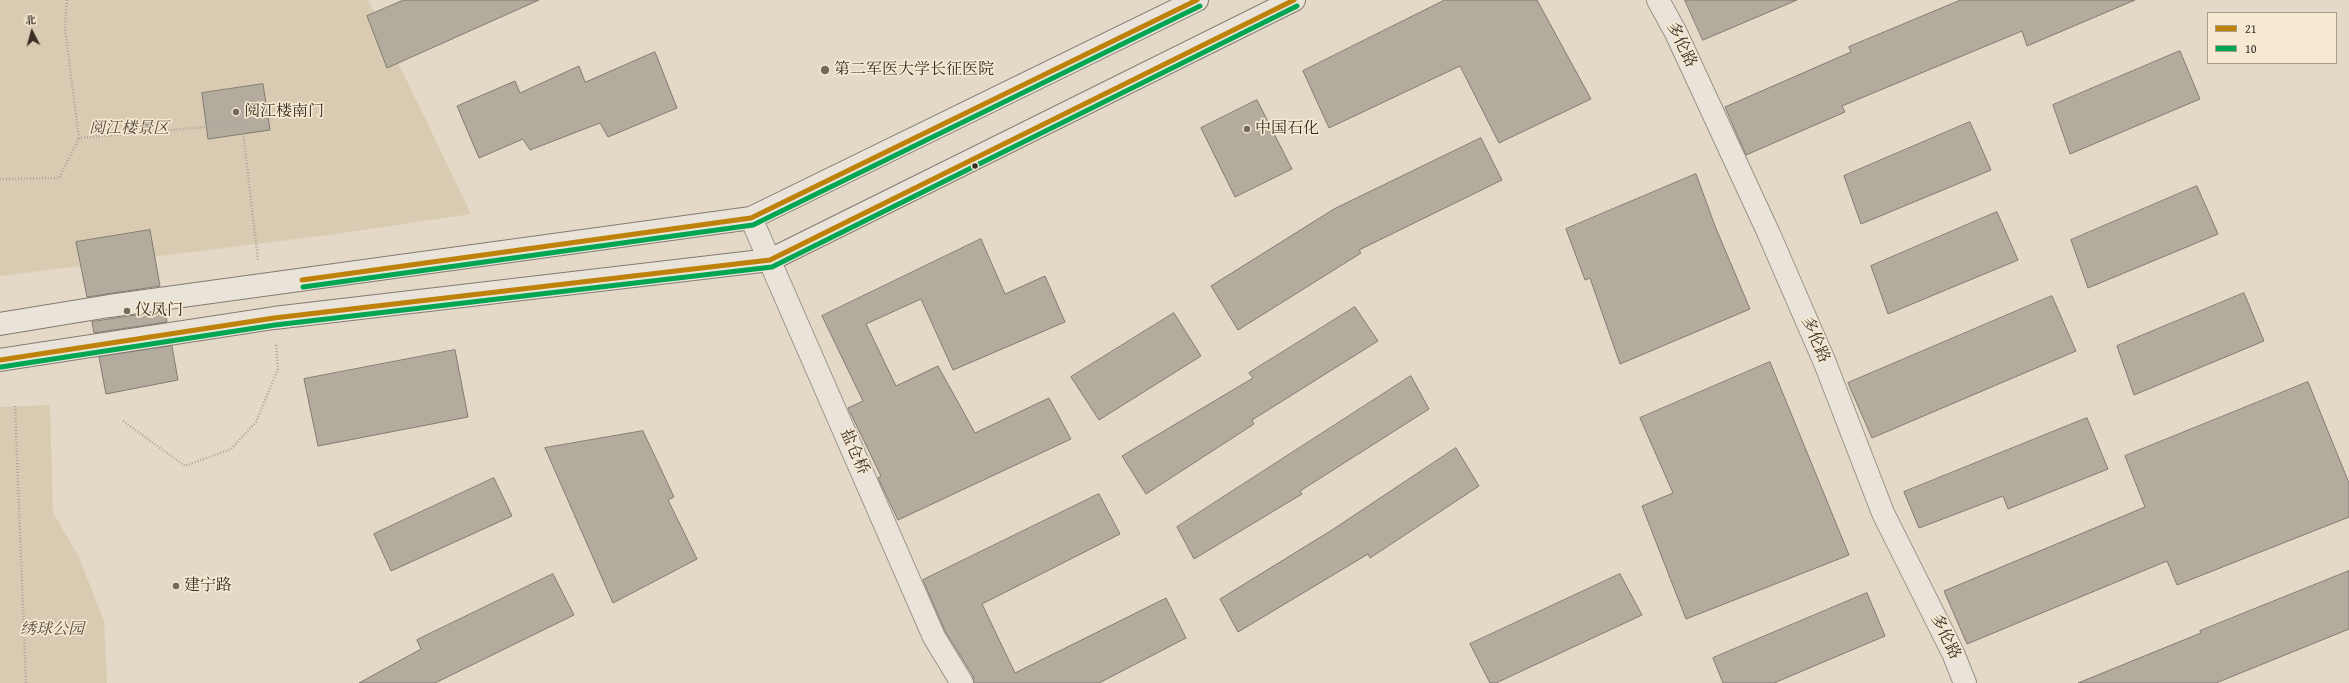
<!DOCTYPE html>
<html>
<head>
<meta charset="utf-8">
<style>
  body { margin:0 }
  #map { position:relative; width:2349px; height:683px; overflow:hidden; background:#e3d9c6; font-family:"Gentium Book Plus","Noto Serif SC",serif }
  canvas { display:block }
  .legend { position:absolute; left:2207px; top:12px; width:130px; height:52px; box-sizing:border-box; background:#f5e9d2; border:1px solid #a99e8d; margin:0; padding:5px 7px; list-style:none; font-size:12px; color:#382d25 }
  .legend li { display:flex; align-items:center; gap:8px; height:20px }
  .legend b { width:20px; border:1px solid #a99e8d }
  .north { position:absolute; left:12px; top:12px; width:40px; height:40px; -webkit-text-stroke:3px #f5e9d2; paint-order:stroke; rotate:354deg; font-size:11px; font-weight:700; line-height:16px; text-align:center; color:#382d25 }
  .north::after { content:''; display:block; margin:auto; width:14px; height:18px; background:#382d25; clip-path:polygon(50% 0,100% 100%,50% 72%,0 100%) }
</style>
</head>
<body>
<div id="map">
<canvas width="2349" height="683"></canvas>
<ul class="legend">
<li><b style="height:5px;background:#be820b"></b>21</li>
<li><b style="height:5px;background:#00a651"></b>10</li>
</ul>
<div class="north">北</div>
</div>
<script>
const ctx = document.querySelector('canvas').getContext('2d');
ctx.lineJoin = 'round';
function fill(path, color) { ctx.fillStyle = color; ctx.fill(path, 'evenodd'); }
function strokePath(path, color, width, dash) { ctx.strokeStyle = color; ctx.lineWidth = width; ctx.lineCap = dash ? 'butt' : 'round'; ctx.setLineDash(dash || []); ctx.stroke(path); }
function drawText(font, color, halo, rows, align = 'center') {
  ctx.font = font + ' "Gentium Book Plus","Noto Serif SC",serif'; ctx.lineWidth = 3.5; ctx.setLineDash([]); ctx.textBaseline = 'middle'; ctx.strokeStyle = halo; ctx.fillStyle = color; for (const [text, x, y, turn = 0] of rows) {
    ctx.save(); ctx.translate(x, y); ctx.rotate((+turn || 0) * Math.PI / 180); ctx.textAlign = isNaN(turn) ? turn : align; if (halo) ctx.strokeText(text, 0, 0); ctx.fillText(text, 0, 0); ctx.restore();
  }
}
fill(new Path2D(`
  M0 0H368L471 214 336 234 0 276Z
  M50 405 53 513 78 555 104 621 107 683H0V407Z`), '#d9cbb1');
const building = new Path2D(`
  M404 0H539L387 68 367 16Z
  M1445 0H1537L1591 99 1499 143 1460 66 1329 128 1303 71Z
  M1685 0H1797L1703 40Z
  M1961 0H2135L2027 46 2022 31 1842 106 1845 112 1746 155 1725 107 1851 52 1849 47Z
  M2180 51 2200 99 2070 154 2053 105Z
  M655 52 677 108 608 137 600 123 530 150 523 139 479 158 457 106 515 81 520 93 579 66 585 82Z
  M263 84 270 130 208 139 202 93Z
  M1257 100 1292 169 1235 197 1201 128Z
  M1970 122 1991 170 1861 224 1844 176Z
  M1481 138 1502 180 1359 250 1361 253 1238 330 1211 286 1334 209Z
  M1696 174 1715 226 1750 309 1620 364 1590 278 1585 280 1566 229Z
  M2197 186 2218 234 2088 288 2071 240Z
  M1997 212 2018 260 1888 314 1871 266Z
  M150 230 160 286 87 297 76 242Z
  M981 239 1005 294 1045 276 1065 322 953 370 921 299 866 324 896 386 938 366 975 433 1049 398 1071 439 898 520 878 478 881 476 848 408 863 401 822 316Z
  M2244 293 2264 341 2134 395 2117 346Z
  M2052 296 2076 351 1872 438 1848 383Z
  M1355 307 1378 341 1252 420 1254 424 1146 494 1122 456 1253 378 1249 373Z
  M165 311 167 322 94 333 92 322Z
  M1174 313 1201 356 1099 420 1071 377Z
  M172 346 178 380 106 394 99 357Z
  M455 350 468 417 318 446 304 379Z
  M1770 362 1849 555 1686 619 1642 506 1673 493 1640 418Z
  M1411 376 1429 409 1300 491 1302 494 1194 559 1177 527Z
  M2308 382 2349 483V517L2177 585 2167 561 1967 644 1944 591 2145 507 2125 456Z
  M2087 418 2108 469 2008 509 2003 496 1919 528 1904 492Z
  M643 431 674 497 668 500 697 559 613 603 545 448Z
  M1456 448 1479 486 1370 558 1368 554 1238 632 1220 599 1332 530Z
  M494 478 512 516 391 571 374 534Z
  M1099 494 1120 534 982 604 1015 673 1166 598 1186 638 1099 683H974L973 676 945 631 923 580Z
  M2349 571V629L2216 683H2078L2201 633 2200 631Z
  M553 574 574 615 435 683H359L421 649 417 640Z
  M1620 574 1642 615 1496 683H1490L1470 644Z
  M1867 593 1885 636 1774 683H1723L1713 658Z`);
fill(building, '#b3ab9e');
strokePath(building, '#827b71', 1);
const minor = new Path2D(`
  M1658 0 1676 33 1769 234 1825 363 1883 513 1953 653 1965 683
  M751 218 934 637 962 683`);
const secondary = new Path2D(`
  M0 324 109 306 751 218 1197 0
  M0 360 274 318 770 260 1294 0`);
strokePath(minor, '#999287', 24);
strokePath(secondary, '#827b71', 24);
strokePath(new Path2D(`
  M67 0 65 28 79 138 242 124 258 260
  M0 179 59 178 79 138
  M15 406 26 683
  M123 421 185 466 231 449 256 422 278 369 276 343`), '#aaa59d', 2.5, [1, 2]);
strokePath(minor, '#e9e3da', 22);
strokePath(secondary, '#e9e3da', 22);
strokePath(new Path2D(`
  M302 280 751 218 1197 0
  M0 360 274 318 770 260 1294 0`), '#be820b', 5);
strokePath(new Path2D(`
  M303 287 753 225 1200 6
  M1 367 275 325 772 267 1297 6`), '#00a651', 5);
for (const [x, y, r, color] of [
  [825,70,5,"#74695d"],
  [236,112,4,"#74695d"],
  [1247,129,4,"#74695d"],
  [975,166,3.5,"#382d25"],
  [127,311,4,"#74695d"],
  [176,586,4,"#74695d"]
]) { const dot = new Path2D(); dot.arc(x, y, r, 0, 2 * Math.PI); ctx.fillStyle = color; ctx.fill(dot); strokePath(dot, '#f5e9d2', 1.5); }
drawText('16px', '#382d25', '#f5e9d2', [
  ["多伦路",1681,45,64],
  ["多伦路",1815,340,67],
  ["盐仓桥",854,452,66],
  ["多伦路",1945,637,64]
]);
drawText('16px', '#382d25', '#f5e9d2', [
  ["第二军医大学长征医院",834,70],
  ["阅江楼南门",244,112],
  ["中国石化",1255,129],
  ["仪凤门",135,311],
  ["建宁路",184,586]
], 'left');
drawText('italic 16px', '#574a3e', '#f5e9d2', [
  ["阅江楼景区",129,129],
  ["绣球公园",52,630]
]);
</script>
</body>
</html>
